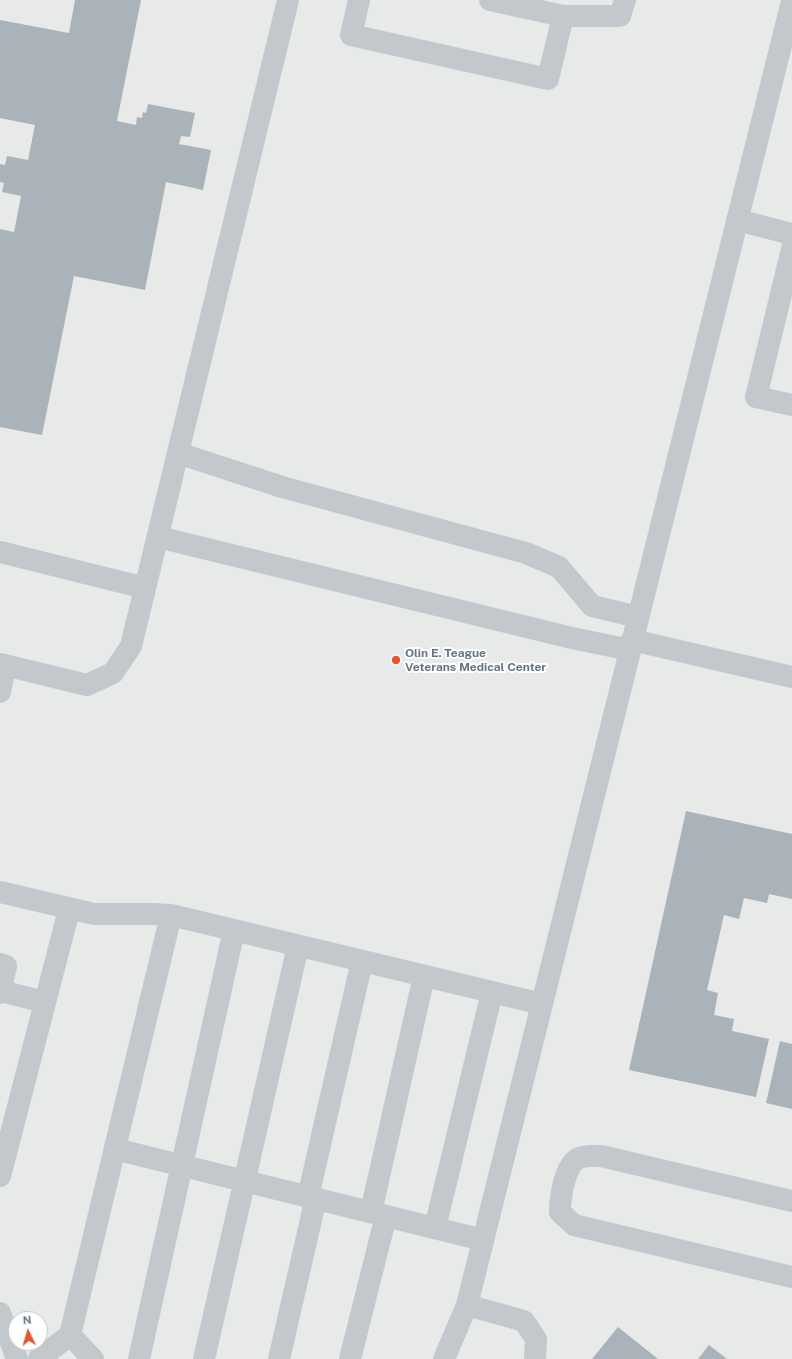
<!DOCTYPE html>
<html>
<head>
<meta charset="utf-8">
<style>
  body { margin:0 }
  #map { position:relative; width:792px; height:1359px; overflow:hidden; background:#fafaf8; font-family:"Public Sans",sans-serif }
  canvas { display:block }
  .north { position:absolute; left:8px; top:1311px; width:40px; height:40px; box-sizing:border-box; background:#fff; border:1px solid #c1c8cd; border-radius:50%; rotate:355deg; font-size:11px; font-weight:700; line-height:16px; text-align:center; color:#657683 }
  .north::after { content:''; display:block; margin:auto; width:14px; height:18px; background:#e4572e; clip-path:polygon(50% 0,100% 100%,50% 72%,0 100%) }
</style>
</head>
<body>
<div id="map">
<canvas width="792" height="1359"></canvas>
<div class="north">N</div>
</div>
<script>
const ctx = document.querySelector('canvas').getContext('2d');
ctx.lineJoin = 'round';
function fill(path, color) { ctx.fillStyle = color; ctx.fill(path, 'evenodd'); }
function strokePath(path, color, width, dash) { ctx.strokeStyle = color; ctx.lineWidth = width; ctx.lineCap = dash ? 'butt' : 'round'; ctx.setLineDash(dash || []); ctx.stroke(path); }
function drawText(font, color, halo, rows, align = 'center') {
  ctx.font = font + ' "Public Sans",sans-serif'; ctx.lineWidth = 4; ctx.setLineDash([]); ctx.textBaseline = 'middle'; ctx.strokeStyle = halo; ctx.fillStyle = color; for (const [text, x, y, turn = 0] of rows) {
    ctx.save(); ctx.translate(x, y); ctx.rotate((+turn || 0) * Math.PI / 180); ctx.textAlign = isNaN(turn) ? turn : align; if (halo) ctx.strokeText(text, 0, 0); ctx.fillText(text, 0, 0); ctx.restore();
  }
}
fill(new Path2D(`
  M0 0H792V1359H0ZM16 1319H40V1343H16Z`), '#e8e9e9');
fill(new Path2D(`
  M75 0H141L117 121 136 125 137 117 142 118 143 112 146 113 148 104 195 113 190 137 181 136 179 144 211 150 203 190 166 182 145 290 74 276 42 435 0 427V229L14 232 21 196 2 192 4 183 0 182V164L5 165 7 156 28 160 35 125 0 118V20L69 33Z
  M686 811 792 834V899L769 894 767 903 744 898 739 919 724 915 707 990 718 993 714 1015 734 1019 732 1031 769 1039 756 1097 629 1070Z
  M780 1041 792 1044V1109L766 1103Z
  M618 1327 658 1359H592Z
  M709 1345 727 1359H698Z`), '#aab3b9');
strokePath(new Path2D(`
  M359 0 351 35 548 79 563 16
  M490 0 563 16H620L625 0
  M737 220 792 234
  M792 249 756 397 792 405
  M178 453 282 487 526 553 559 567 592 606 638 617
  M158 537 572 638 630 650
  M0 552 145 588
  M632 640 792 677
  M0 664 87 685 113 673 131 646 288 0
  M0 692 5 666
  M0 892 94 914H153L171 915 542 1004
  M0 964 6 966 0 993
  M0 991 45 1002
  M115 1149 483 1240
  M0 1176 69 910
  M308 1197 362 961
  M792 1201 601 1156C594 1156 586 1155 579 1158 565 1164 560 1197 560 1212L574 1225 792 1277
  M371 1212 424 976
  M435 1228 492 992
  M467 1305 524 1321 536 1339 535 1359
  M0 1313 17 1359
  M70 1335 93 1359
  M39 1359 70 1335 171 915
  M139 1359 234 930
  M204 1359 298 946
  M279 1359 316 1198
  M350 1359 386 1216
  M444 1359 467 1305 792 1`), '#c3c8cc', 22);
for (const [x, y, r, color] of [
  [396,660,5,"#e4572e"]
]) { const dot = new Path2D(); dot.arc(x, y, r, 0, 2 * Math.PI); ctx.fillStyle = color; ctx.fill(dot); strokePath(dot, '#fff', 1.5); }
drawText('bold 12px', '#657683', '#fff', [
  ["Olin E. Teague",405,653],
  ["Veterans Medical Center",405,667]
], 'left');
</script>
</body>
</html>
